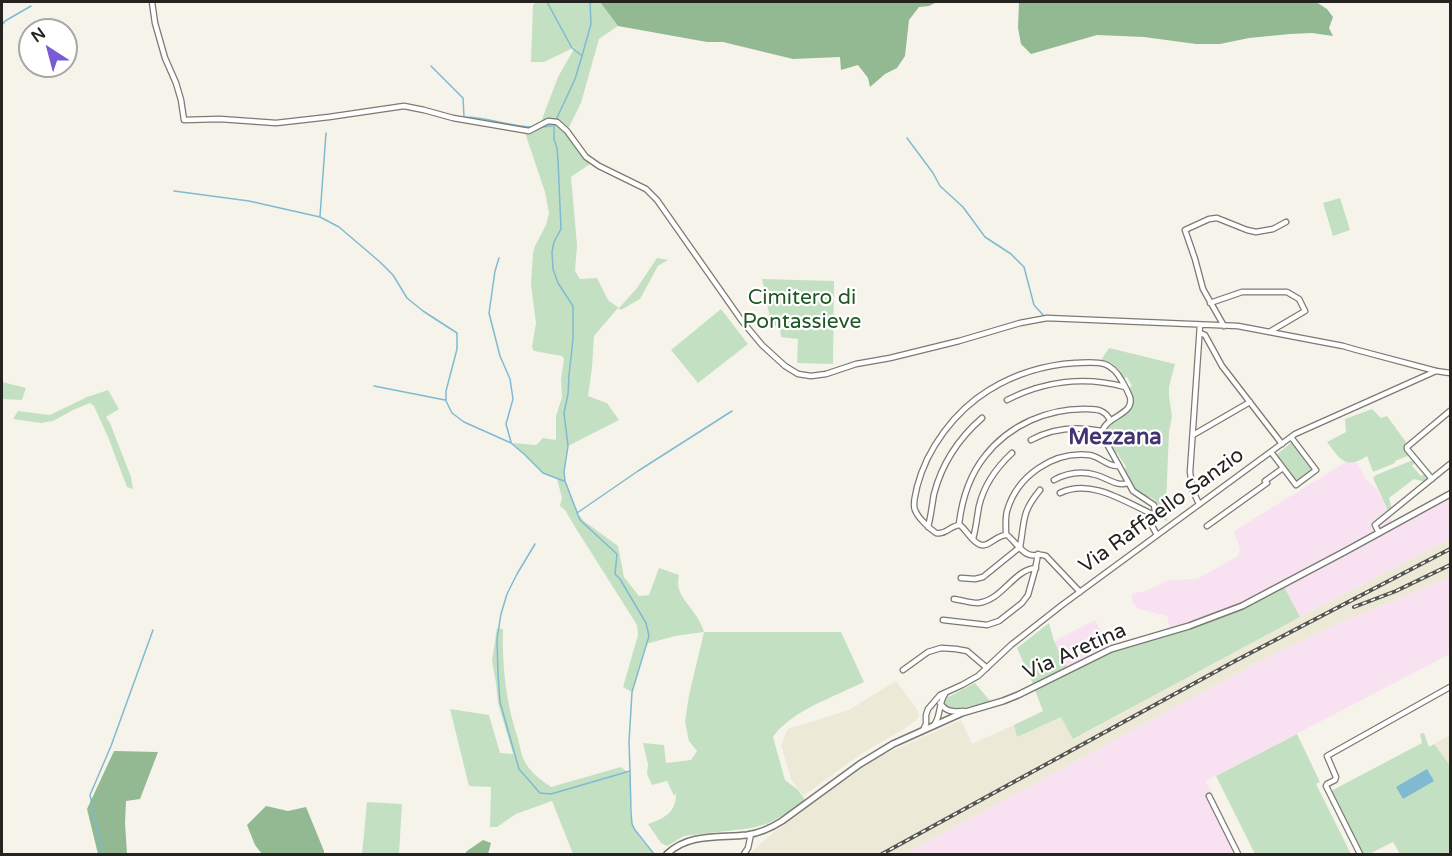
<!DOCTYPE html>
<html>
<head>
<meta charset="utf-8">
<style>
  body { margin:0 }
  #map { position:relative; width:1452px; height:856px; overflow:hidden; background:#f6f4ea; font-family:"Varela Round",sans-serif }
  canvas { display:block }
  .frame { position:absolute; inset:0; border:3px solid #242320; pointer-events:none }
  .north { position:absolute; left:18px; top:18px; width:60px; height:60px; box-sizing:border-box; background:#fff; border:2px solid #a7a7a6; border-radius:50%; rotate:324deg; font-size:16px; font-weight:700; line-height:24px; text-align:center; color:#242320 }
  .north::after { content:''; display:block; margin:auto; width:21px; height:27px; background:#795bd5; clip-path:polygon(50% 0,100% 100%,50% 72%,0 100%) }
</style>
</head>
<body>
<div id="map">
<canvas width="1452" height="856"></canvas>
<div class="frame"></div>
<div class="north">N</div>
</div>
<script>
const ctx = document.querySelector('canvas').getContext('2d');
ctx.lineJoin = 'round';
function fill(path, color) { ctx.fillStyle = color; ctx.fill(path, 'evenodd'); }
function strokePath(path, color, width, dash) { ctx.strokeStyle = color; ctx.lineWidth = width; ctx.lineCap = dash ? 'butt' : 'round'; ctx.setLineDash(dash || []); ctx.stroke(path); }
function drawText(font, color, halo, rows, align = 'center') {
  ctx.font = font + ' "Varela Round",sans-serif'; ctx.lineWidth = 4.5; ctx.setLineDash([]); ctx.textBaseline = 'middle'; ctx.strokeStyle = halo; ctx.fillStyle = color; for (const [text, x, y, turn = 0] of rows) {
    ctx.save(); ctx.translate(x, y); ctx.rotate((+turn || 0) * Math.PI / 180); ctx.textAlign = isNaN(turn) ? turn : align; if (halo) ctx.strokeText(text, 0, 0); ctx.fillText(text, 0, 0); ctx.restore();
  }
}
fill(new Path2D(`
  M1450 539V577L1342 622 1275 653 905 854H749L774 832 874 759 961 720 972 744 1014 725 1017 737 1061 717 1074 739 1300 617Z
  M896 681 918 711 919 716 916 720 907 727 861 754 803 796 791 779 781 745 788 729 849 710Z
  M1450 735V765L1434 744Z`), '#ece9d7');
fill(new Path2D(`
  M1346 462 1357 463 1367 481 1377 489 1389 513 1394 528 1450 497V539L1300 617 1073 739 1061 717 1017 737 1014 725 1043 711 1033 684 1067 668 1054 641 1095 620 1109 646 1170 629 1167 616 1139 609 1132 603V593L1143 592 1169 580 1197 579 1238 556 1240 549 1234 531Z
  M1450 577V654L1206 781 1242 854H905L1275 653 1342 622Z`), '#f8e2f1');
fill(new Path2D(`
  M536 2H600L618 26 599 39 581 103 567 131 593 162 571 177 577 245 575 271 580 279 597 278 608 300 619 308 637 288 657 258 668 260 658 266 640 299 621 310 618 308 594 336 592 368 588 396 607 403 619 420 568 446 564 472 565 481 577 513 584 521 618 546 624 577 639 596 649 595 659 568 679 575C675 593 686 600 695 614 699 619 702 626 704 632H841L864 682C834 697 792 710 773 737L785 780 798 790 805 800 787 813 769 823 752 828 684 836 667 846 661 843 648 824C665 818 676 813 676 793L674 796 667 781 652 785 647 774 648 765 643 743 664 745 666 763 691 760 697 751 689 741 685 722 689 695 704 632 675 636 646 644 632 692 623 687 638 635 637 625 575 527 565 510 560 506 562 498 557 479 543 473 524 454 511 443 536 445 543 438 556 440V416L562 397 561 379 564 359 562 356 534 351 532 347 536 323 531 285 533 253 535 246 546 225 549 213 545 192 524 130 539 127 558 77 575 47 544 62H531L533 5Z
  M1340 198 1350 230 1333 236 1323 203Z
  M762 279 834 281 833 364 797 363 798 339 781 337 780 329 771 323Z
  M721 309 748 344 698 383 671 350Z
  M1109 348 1175 364 1169 387V396L1172 416 1169 432 1166 503 1167 522C1158 514 1162 507 1156 501 1151 496 1143 496 1138 491 1133 486 1129 476 1125 470L1126 467 1117 453 1114 452 1105 435 1108 425C1122 416 1141 408 1129 388L1132 386 1127 377 1123 379 1112 364 1101 360Z
  M2 382 26 388 22 400 2 399Z
  M108 390 119 409 106 417 110 423 131 477 133 489 127 487 108 437 94 406 90 403 73 410 53 421 41 423 13 419 18 411 50 415 87 397Z
  M1372 409 1381 418 1387 416 1406 442 1404 447 1410 455 1395 461V463L1373 472 1367 456C1346 470 1340 460 1327 442L1346 432 1345 419Z
  M1292 442 1313 470 1296 482 1276 455Z
  M1413 460 1415 462 1412 466 1421 476 1425 474 1428 478 1425 482 1414 479 1389 498 1392 511 1389 513 1373 478 1376 475Z
  M1284 587 1300 617 1073 739 1061 717 1017 737 1014 725 1043 711 1035 690 1112 652 1217 619 1244 608Z
  M1049 623 1054 641 1067 668 1033 684 1017 648Z
  M497 628 503 629C502 668 506 702 518 739 520 746 521 755 525 762 530 772 542 781 551 787L621 767 631 775C631 791 627 812 634 828 638 837 647 846 654 854H573L552 801 516 814 497 827H490L491 787 469 786 450 709 489 715 500 753 513 754 498 703 496 683 492 661Z
  M975 683 991 702 952 710C947 708 944 706 944 700L946 698Z
  M1424 733 1429 747 1434 744 1450 765V851L1445 854H1400L1393 842 1369 854H1362L1331 791 1422 743 1420 734Z
  M1297 734 1320 782 1316 784 1351 854H1255L1216 776Z
  M367 802 402 804 399 854H362Z`), '#c4e0c3');
fill(new Path2D(`
  M600 2H937L929 6 919 7 909 20 905 56 897 68 885 74 870 87 868 78 858 65 841 70 840 57 793 59 723 42H707L618 26Z
  M1019 2H1316L1327 9 1333 17 1329 28 1333 36 1312 33 1290 34 1249 38 1220 44H1196L1144 37 1097 35 1031 54 1021 44 1018 28Z
  M114 751 158 752 140 799 126 801 125 823 127 854H98L87 809Z
  M266 806 288 811 306 807 324 851V854H262L255 845 247 825Z
  M483 840 491 843 488 854H465L467 851Z`), '#92b992');
fill(new Path2D(`
  M1427 769 1434 781 1403 799 1396 787Z`), '#7fbad2');
strokePath(new Path2D(`
  M547 2 572 48 581 55
  M2 25 5 21 31 6
  M431 66 463 98 464 117C488 117 510 127 534 127
  M556 120 575 79 582 56 591 24 590 2
  M554 124V139L557 148 558 160 561 229 554 242 552 252 553 269 558 283 573 306V339L569 375 568 394 564 413 568 446 564 472 565 481 580 520 617 554 615 574 620 579 646 623 649 636 632 692 629 742 630 771 631 812 632 824 635 830 654 854
  M542 127 552 126
  M907 138 933 173 940 186 963 207 985 237 1011 254 1024 267 1034 305 1044 316
  M174 191 249 201 320 217 339 227 380 262 393 275 407 298 423 311 457 333V349L446 391V401L452 413 464 422 511 443 524 454 543 473 564 481
  M320 216 326 133
  M499 258 495 271 489 313 500 356 510 379 513 399 506 424 511 442
  M374 386 445 400
  M577 513 638 471 732 411
  M535 544 517 574 507 594 501 614 497 639 498 674 500 702 519 769 540 793 551 794 630 771
  M102 854 90 795 111 746 153 630`), '#7fbad2', 1.5);
const minor = new Path2D(`
  M152 2 155 23 165 58 176 83 181 100 184 120 220 119 276 123 329 117 404 106 424 110 453 118 529 131 548 121 557 122 567 131 586 157 599 166 646 189 657 200 742 321 762 345 785 366 798 374 811 376 826 374 856 364 890 358 959 341 1020 323 1047 318 1238 326 1343 346 1357 350 1436 371 1450 373
  M1210 303 1242 292H1287L1299 299 1305 311 1271 331
  M1224 326 1203 289 1195 259 1185 230 1209 219 1217 218 1247 230 1256 232 1273 229 1286 222
  M1200 333 1205 335 1222 366 1282 444
  M1007 400C1044 381 1085 376 1125 387
  M1193 435 1250 402
  M1031 440C1054 427 1077 426 1102 431
  M1271 452 1296 485 1316 470 1291 437
  M1432 479 1407 449V447L1450 411
  M1054 480C1067 473 1082 471 1096 475 1107 478 1117 487 1128 483
  M1060 493C1091 478 1125 502 1154 515
  M1199 504 1193 491 1190 472 1200 325
  M959 524C962 499 969 476 985 456 1009 425 1048 408 1087 409 1097 409 1105 410 1110 420
  M1207 526 1267 483 1265 481 1283 468
  M928 527C931 516 932 505 934 494 942 463 958 439 982 418
  M1379 533 1375 525 1450 464
  M1006 534C1006 526 1005 519 1007 511 1017 476 1053 451 1089 455 1100 456 1107 467 1119 466
  M973 539C976 528 977 517 979 506 984 485 997 467 1012 453
  M961 578 975 579 983 577 1020 547C1025 520 1021 513 1040 490
  M1080 592 1046 556C1040 553 1037 556 1031 555 1022 554 1014 540 1007 535 996 534 987 551 977 543 970 538 966 530 960 525 951 525 946 535 936 533 929 528 918 518 915 510 912 503 916 494 917 487 927 448 955 411 989 390 1015 374 1044 365 1075 363 1097 362 1110 359 1122 381 1125 386 1128 392 1130 397 1135 416 1102 416 1102 435L1133 491 1154 505 1155 511 1151 524 1157 535
  M954 599C962 600 970 603 978 603 1002 601 1014 569 1036 568
  M943 620 987 625 999 621 1022 603 1028 595 1035 570 1038 554
  M903 670 928 652 941 648 956 649 967 651 987 668
  M940 703C946 712 953 712 964 711
  M934 725C941 717 938 704 945 694
  M923 730 926 724V715L928 709 940 695 962 685 978 676 1011 645 1062 605 1295 434 1436 371
  M1209 796 1238 854
  M744 854 748 848 751 834
  M1360 854 1326 786 1327 784 1335 780 1336 777 1327 756 1450 687`);
const tertiary = new Path2D(`
  M667 854C689 833 719 838 747 835 760 833 771 828 782 821L860 764 893 744 962 713 1003 701 1018 695 1111 649 1189 626 1242 606 1344 552 1450 494`);
strokePath(minor, '#7b7a70', 7);
strokePath(tertiary, '#7b7a70', 8);
strokePath(minor, '#fff', 4.5);
strokePath(tertiary, '#fff', 5);
const rail = new Path2D(`
  M1354 607 1396 591 1450 565
  M882 854 1235 661 1450 549`);
strokePath(rail, '#575551', 4);
strokePath(rail, '#fff', 1.5, [4.5]);
drawText('21px', '#215724', '#fff', [
  ["Cimitero di",802,298],
  ["Pontassieve",802,322]
]);
drawText('21px', '#242320', '#fff', [
  ["Via Raffaello Sanzio",1162,511,-36],
  ["Via Aretina",1075,652,-24]
]);
drawText('bold 22px', '#413470', '#fff', [
  ["Mezzana",1115,438]
]);
</script>
</body>
</html>
